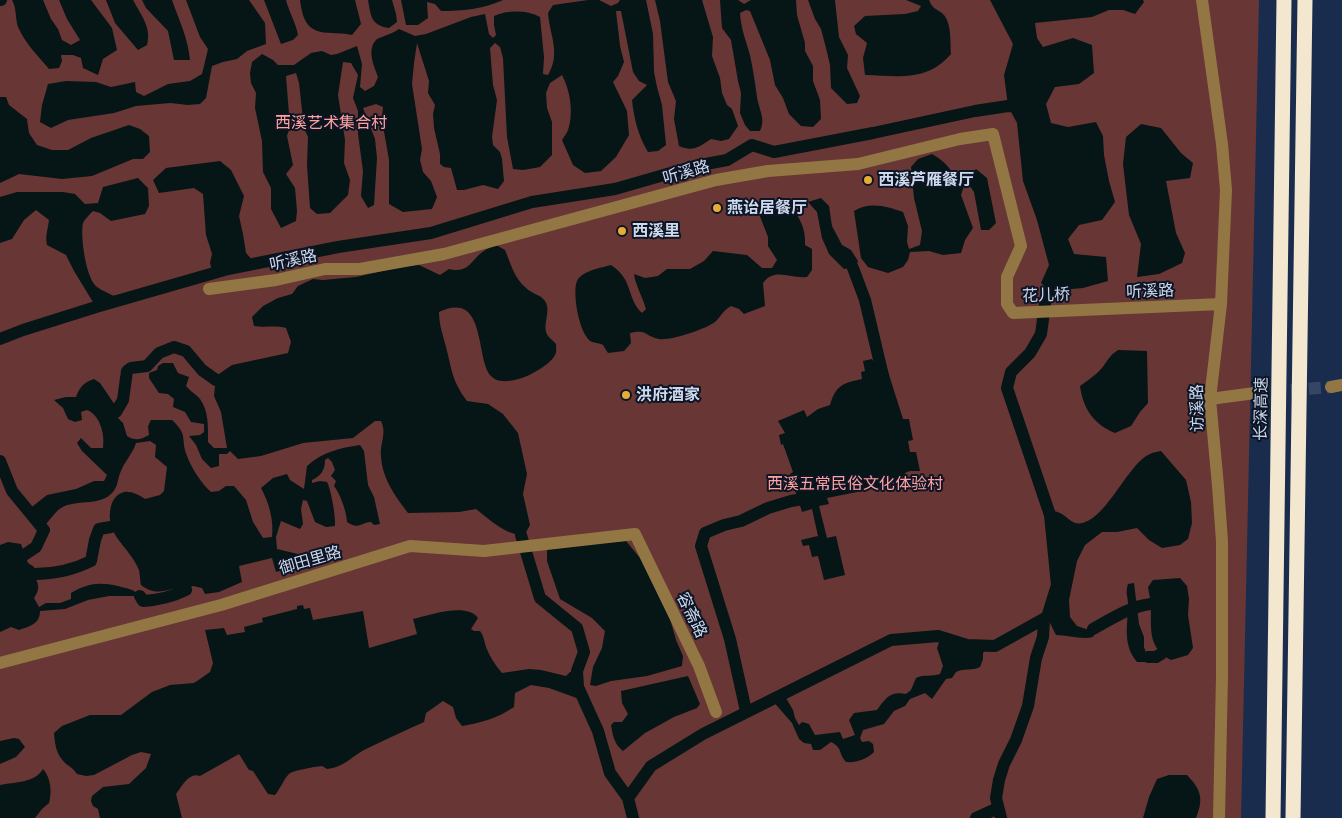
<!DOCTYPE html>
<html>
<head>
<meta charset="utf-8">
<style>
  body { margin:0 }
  canvas { display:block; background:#1a2c4d }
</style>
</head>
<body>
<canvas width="1342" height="818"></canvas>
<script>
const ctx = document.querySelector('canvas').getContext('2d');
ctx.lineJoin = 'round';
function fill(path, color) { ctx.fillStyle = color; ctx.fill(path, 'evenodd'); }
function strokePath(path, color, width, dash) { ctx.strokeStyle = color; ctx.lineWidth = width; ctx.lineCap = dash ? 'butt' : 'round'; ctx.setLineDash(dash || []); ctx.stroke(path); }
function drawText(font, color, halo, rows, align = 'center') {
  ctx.font = font + ' "Exo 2","Noto Sans SC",sans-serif'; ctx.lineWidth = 4; ctx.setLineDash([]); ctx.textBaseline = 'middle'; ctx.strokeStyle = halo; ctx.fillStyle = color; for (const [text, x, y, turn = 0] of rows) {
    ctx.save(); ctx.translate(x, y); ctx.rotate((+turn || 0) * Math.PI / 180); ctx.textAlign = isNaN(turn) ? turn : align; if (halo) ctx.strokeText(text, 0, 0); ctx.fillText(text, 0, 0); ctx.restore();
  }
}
fill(new Path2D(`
  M0 0H1259L1241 818H0Z`), '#683635');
fill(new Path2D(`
  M12 0H43L51 19 58 29 62 40 71 45 80 40 67 19 59 0H91L112 28 117 50 103 59 98 75 83 68 81 58 73 55H61L62 61 59 68 49 69C38 56 25 43 18 27 15 18 17 9 12 0Z
  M106 0H133C141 15 152 28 147 45L138 50 115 23Z
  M142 0H172C179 20 188 38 190 60H174L168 31 146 8Z
  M186 0H249L265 23 266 44 247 51 237 59 223 62 212 66 206 98 200 104 188 105 170 103 136 106 114 113 68 120 51 128 40 122 42 105 48 84 66 81 96 82 111 87 135 82 136 92 144 96 168 84 190 81 202 74 208 49 200 37Z
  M264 0H286C289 12 296 23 298 35L293 40 281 44Z
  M300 0H355L361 24 352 35C344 33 340 34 332 33 308 33 303 22 300 0Z
  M368 0H392L396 14 397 22 389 28C371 25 371 17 368 0Z
  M401 0H503C484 9 461 11 441 11L435 4 427 2 428 18 418 25H406Z
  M588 0H599L611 6 618 3 620 0H646L653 34 654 72 657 87 662 105 666 145 658 151 648 152C638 135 634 119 632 100L647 85 639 81 633 72 621 11H616L620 46 624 62 618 76 613 82 627 111 629 135 616 157 601 171 585 173 573 165 562 140C564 137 567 133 568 130 574 113 570 90 562 75L550 83 546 93 547 108 552 122V155L540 167 523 170 513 169 507 137 503 58 500 47 495 43 490 48 493 85 497 100 492 137 493 145 500 152 502 159 504 181 498 189 483 185 464 190H457L451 168 444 167 440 164V154L434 128 433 114 435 105 428 93 429 81 417 43 414 63 412 84 422 149 420 160 423 172 431 181 437 197 432 209 403 212 389 204V160L382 120 383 107 376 104 363 108 375 139 377 158 374 205 368 208 361 196 363 171 358 134V111L353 98 358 75 351 63 343 62 338 95 345 140 344 163 350 180 348 195 330 213 317 214 310 208 307 165 308 137 304 128 299 83 296 73 286 76 290 127 287 136 293 165 286 174 295 188 297 211 296 221 281 228 271 209V188L263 172 262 141 255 108 256 93 251 83 250 73 252 62 262 54 273 60 278 65H294L311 53 322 51 331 55 337 54 357 46 362 64 360 87 365 91 374 86 378 77C374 66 366 49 377 39 381 37 394 33 399 29L415 36 426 34 471 17 485 14 489 34 493 38 496 35 494 25V16C508 10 527 10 540 17L544 57 543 74 548 75C561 53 550 37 548 13L553 5Z
  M655 0H702L713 37 712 56 720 78 722 93 727 105 732 109 738 126 729 139 721 141 711 139C699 147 693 152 679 146L674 119 676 101 668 82 660 21Z
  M720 0H738L744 4 751 0H796L797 15 805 43V51L813 66V81L820 100 821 119 813 127 801 126 789 114 783 98 775 85 770 60 750 11 746 10 740 13C741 29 746 41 750 55 753 69 755 83 757 97 759 110 766 119 760 131H750L745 125 740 113 741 93 738 81 731 40 722 28Z
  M808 0H835L839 37 848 55 847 68 860 96 857 103 847 104 831 88 830 65 827 52 821 29 815 19Z
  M906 0H929C933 10 936 8 943 14 952 23 950 43 951 54 927 82 899 76 865 75L863 58 867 43 856 34 854 26 865 16 905 14 918 11 921 6Z
  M990 0H1143L1144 2 1135 14 1123 10H1109L1092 17 1035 23 1037 38 1043 47 1073 38 1092 45 1094 73 1079 84 1055 87 1046 104 1051 123 1068 127 1096 122 1103 136 1104 155 1109 181 1115 202 1102 220 1079 225 1068 239 1074 254 1106 257 1108 281 1083 288 1050 291 1041 283 1049 265 1037 220 1023 181 1017 123 1008 106 1004 75 1013 44Z
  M0 97H6L9 105 27 119 29 133 37 145 52 150H68L91 138 129 125 140 129 149 136 150 152 143 159H133L92 176 62 179 19 174 0 183Z
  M1141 124 1161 128 1181 153 1193 163 1190 178 1166 181 1176 233 1185 253 1182 263 1159 274 1137 277 1141 244 1129 215 1123 164 1126 137Z
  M932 154C946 162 951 169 958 183L967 179 976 169 987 178 996 223 989 230H981L974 192 969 185 964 186 961 195 973 228 965 240 961 253 943 255 929 251 910 252 908 260 903 267 888 273 868 267 861 258 854 211C870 201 888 207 903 212L908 226 907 242 909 249 920 245 922 231 914 198 911 167 918 159Z
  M220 161 231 170 244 196 239 216 243 234 246 253 255 263 213 274 210 263 212 254 206 235 203 194 194 188 159 193 153 180 166 168Z
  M138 178 148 188 149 206 145 214 111 221 100 213 93 211C90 214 85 219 83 223 80 236 86 279 97 287 102 291 115 296 122 300L96 307 74 271 66 255 47 245C45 236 48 229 49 220L36 210 24 220 12 239 0 243V197L17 192H63L75 194 85 204 98 203 103 187Z
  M821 198 829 206 832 226 842 245 851 250 858 261 856 267 844 269 829 254 822 238 817 212 808 202Z
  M762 205H789C800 217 806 229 805 245L812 249V270L807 277C789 279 775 267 763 283L765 306 744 314 739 309 731 306C722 311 721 317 715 322 706 329 670 341 659 339 644 336 648 329 630 333L631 343 624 351 608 353 603 345C600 343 595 343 592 342 579 336 572 292 577 281 583 270 601 268 611 265 634 280 626 298 642 313L646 309C643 298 635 284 634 274L645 278 658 276 667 269H690L704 261 713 251 747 255 762 268H772L777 260 768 246V237L756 206Z
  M496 245 505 250C511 264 514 278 526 288 532 294 540 294 545 301 552 312 541 325 548 336 550 339 554 341 556 344 556 348 557 352 555 355 547 370 504 391 491 376 475 359 487 289 439 312 439 325 443 335 446 347 452 370 452 381 467 401L488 404 503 414 518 433 527 474 523 494 530 525 525 534C508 538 488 518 476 509L459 512 408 513C395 496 382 478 381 456 380 442 387 434 381 421H375L353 438 303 443 261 456 238 459 230 451 227 454H219V466L211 468 202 459 196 445 189 436 200 435 204 432V424L191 422 185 412 173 407 174 399 168 394 159 393 149 378V373L157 370 158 366 163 363H173L178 373 189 377 186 386C191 392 197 395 200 399 209 411 208 428 208 442L214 448H227L221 412 214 396 216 376 232 365 288 353 291 342 286 328C275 325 265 328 254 326L252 317 263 306 278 298 292 294 298 286 313 279 323 280 356 277 405 266 419 265 440 275 449 269C470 274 471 259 484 251 488 248 492 247 496 245Z
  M1118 350 1147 351 1148 403 1140 412 1131 426 1115 433C1093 424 1083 408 1080 386 1088 380 1096 375 1102 368 1108 360 1110 355 1118 350Z
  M872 359 873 361 884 359 903 419H909L913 440 908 441 910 452H916L920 471H910L905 473V479L892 481V485L827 498 829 504 819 506 827 538 836 536 845 575 824 580 818 556 812 557 809 545 803 546 801 540 818 536 812 509 802 512 790 474 793 472 783 444 781 445 779 435 785 433 778 421 804 410 807 417 818 409 830 405C836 385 843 383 862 379L861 372 865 371 863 361Z
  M94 379 100 383 115 405 117 417 123 423 127 436C135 441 140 440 149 435L148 426 151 420H172C189 436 180 438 187 456 192 469 201 483 211 492L219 491 226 486H234L246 500 253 522 263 538 272 537C274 520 269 503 261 488L273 478 287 474 290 480 304 489 307 466C322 452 340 448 360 445L364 451 368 485 374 497 380 524 374 525 371 522C359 523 359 530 347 522 347 513 340 493 334 486L336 481 331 476 335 470 332 462 328 458 325 460C325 470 321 476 312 480V483L320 481 327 482C331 489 336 518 335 526L326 527 315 522 307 501 303 500 301 509 303 524 300 529 281 521 276 537 277 549 302 555 309 562 276 572 272 558 239 566 242 582 219 592 205 594 202 588 193 586 178 592 173 589C160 592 153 594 141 585 140 581 140 575 139 570 129 545 104 536 111 506 113 499 117 494 124 492 131 491 139 495 145 499L160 495 164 491 167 467 155 457 156 445 150 441 136 443C133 453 125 461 121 471 118 477 118 484 115 489 104 508 77 498 61 508 53 513 50 522 42 527L28 510 47 495 76 489 94 481H104L107 475 82 451 77 443 81 438 91 448H103C105 434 100 415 87 410L81 412 82 420 75 422 68 419 63 408 54 400 66 397H76C80 387 83 383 94 379Z
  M1161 451 1186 480 1191 502 1192 523 1188 539 1180 545 1162 548 1149 540 1137 528 1117 532H1102L1085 545 1077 561 1069 600 1070 617 1077 626 1086 629H1093L1095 633 1093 637C1082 640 1068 635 1056 635L1047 617 1057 585 1048 509C1053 511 1059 512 1062 514 1067 517 1070 521 1075 523 1103 529 1127 463 1150 454 1153 452 1158 452 1161 451Z
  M626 541 640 558 670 619 676 640 683 656 682 666 647 676 611 681 596 686 590 685 593 667 602 648 605 631 592 618 560 599 547 561V548Z
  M8 542 21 544 28 563 34 567C33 581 44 584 34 598L39 607 46 603H60L71 599V593C88 583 99 582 118 586 127 589 133 588 140 596H109L88 600 65 609 40 611C40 624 30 626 19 630L11 627 0 632V545Z
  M1180 578 1187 586 1189 599 1188 615 1193 648 1188 655 1171 660C1148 648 1151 630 1151 607 1151 601 1149 594 1148 587L1153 580Z
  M1134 583 1139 624 1144 637V647L1149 662H1137C1122 644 1128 625 1128 604 1128 596 1125 593 1128 584Z
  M303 605 304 609 310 608 313 620 363 611 369 648 417 634 413 619C430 615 467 602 478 618L471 629 474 631H480C484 636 484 641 486 647 490 657 495 665 502 673L529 669 541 670 566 676 570 672 577 671 578 687 585 701 549 688 531 685 515 693 514 707C498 718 481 723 462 726L456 718 453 707 443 701 426 713 424 722C404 731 384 740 364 750 350 758 344 767 327 769L322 766C314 767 294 770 289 774 283 780 281 788 275 795L268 794 253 771 249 770 239 754 200 776C189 772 182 786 176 794L182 818H100L98 809 93 806 91 801 92 796 103 787 129 784 146 768 151 754 141 752 132 755 94 775 86 776 77 774C73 768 70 767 65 763 56 754 55 745 54 733L62 726 90 715H121L152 692 170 685 194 683 200 679 210 672 213 663 205 630 224 628 227 635 245 632 244 627 263 622 262 618 297 609V606Z
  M941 637 967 645 989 646 983 653V659L980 667C972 671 964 668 956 672L952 678 946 679 932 699 925 693 910 699 905 706 894 711 884 724 863 730 860 738 862 742 869 741 873 744 874 752C867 759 856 763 846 762 838 753 843 748 831 742L820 750H813L811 744 804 743 799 739 792 723 771 699 783 693 793 710 795 718 799 725 802 722 809 724 815 735 840 732 843 739 855 735 849 720 854 713 877 710C886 698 890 691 906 694L911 690 916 678C924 674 932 677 940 674L943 666 937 648Z
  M688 676 700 704 697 708 674 717 645 733 623 751C614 744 613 736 611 725L614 722H622L628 714 622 703 621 691Z
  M14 738 19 739 25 747 16 757 0 764V741Z
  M43 769C51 778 52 792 49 803L42 809 35 818H0V785C15 782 35 783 43 769Z
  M1169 775H1187C1201 790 1204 798 1196 818H1143L1149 797 1157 779Z`), '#061516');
strokePath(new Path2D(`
  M0 0H1
  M853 268 865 300 883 376
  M0 339 23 330 96 307 228 269 338 247 431 233 532 202 615 189 695 166 727 160 752 145 774 152 873 133 975 111 1008 106 1024 107
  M116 412 123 400 127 371 131 368 147 366 159 353 174 347 186 351 202 370 216 380
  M0 461 12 491 44 530 36 547 24 555
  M521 535 540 598 577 628 584 652 577 671 578 687 598 731 610 773 628 798 633 818
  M34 574C54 574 73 570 91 561L95 540 99 529 111 527
  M140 596 143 601C159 600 172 597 186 590
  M1093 629C1111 619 1131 606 1151 604
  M1148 657H1156L1161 654
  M746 711 730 639 701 546 705 533 724 525 741 521 768 508 791 501 816 497
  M628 798 651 766 703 734 891 640 938 636 967 645 995 646 1047 617 1057 585 1050 515 1007 388 1011 372 1030 353 1041 334 1046 297 1055 283V276
  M976 818 998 808
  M1001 818 996 798 999 780 1004 764 1016 740 1028 706 1036 658 1043 637 1044 619`), '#061516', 12);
strokePath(new Path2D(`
  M1255 393 1331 387`), '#354665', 12, [12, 6]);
strokePath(new Path2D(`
  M1202 0 1222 144 1226 190 1221 304 1210 399 1218 486 1222 541V676L1219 818
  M209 289 276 280 325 269H360L444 254 716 180 768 171 858 164 960 139 993 134 1021 246 1007 277V304L1013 313 1221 304
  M1331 387 1342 385
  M1210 399 1255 393
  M0 663 221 605 410 546 484 551 635 534 699 666 716 712`), '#927745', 12);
strokePath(new Path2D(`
  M1273 818 1284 0
  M1293 818 1305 0`), '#f4e7d0', 15);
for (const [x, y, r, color] of [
  [868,180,5,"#e5ad36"],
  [717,208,5,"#e5ad36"],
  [622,231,5,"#e5ad36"],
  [626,395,5,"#e5ad36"]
]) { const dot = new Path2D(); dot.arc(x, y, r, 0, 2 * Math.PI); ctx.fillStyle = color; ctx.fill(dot); strokePath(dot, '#0d1524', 2); }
drawText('16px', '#fea2a0', '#0d1524', [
  ["西溪艺术集合村",331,123],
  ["西溪五常民俗文化体验村",855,484]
]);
drawText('16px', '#cdd9ef', '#0d1524', [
  ["听溪路",686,172,-16],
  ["听溪路",293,260,-12],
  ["听溪路",1150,291,-2],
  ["花儿桥",1046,295,-2],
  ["访溪路",1197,408,-91],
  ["长深高速",1261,409,-89],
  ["御田里路",310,560,-16],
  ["容斋路",692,615,64]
]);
drawText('bold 16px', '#cdd9ef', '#0d1524', [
  ["西溪芦雁餐厅",878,180],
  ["燕诒居餐厅",727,208],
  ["西溪里",632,231],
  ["洪府酒家",636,395]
], 'left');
</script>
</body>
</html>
